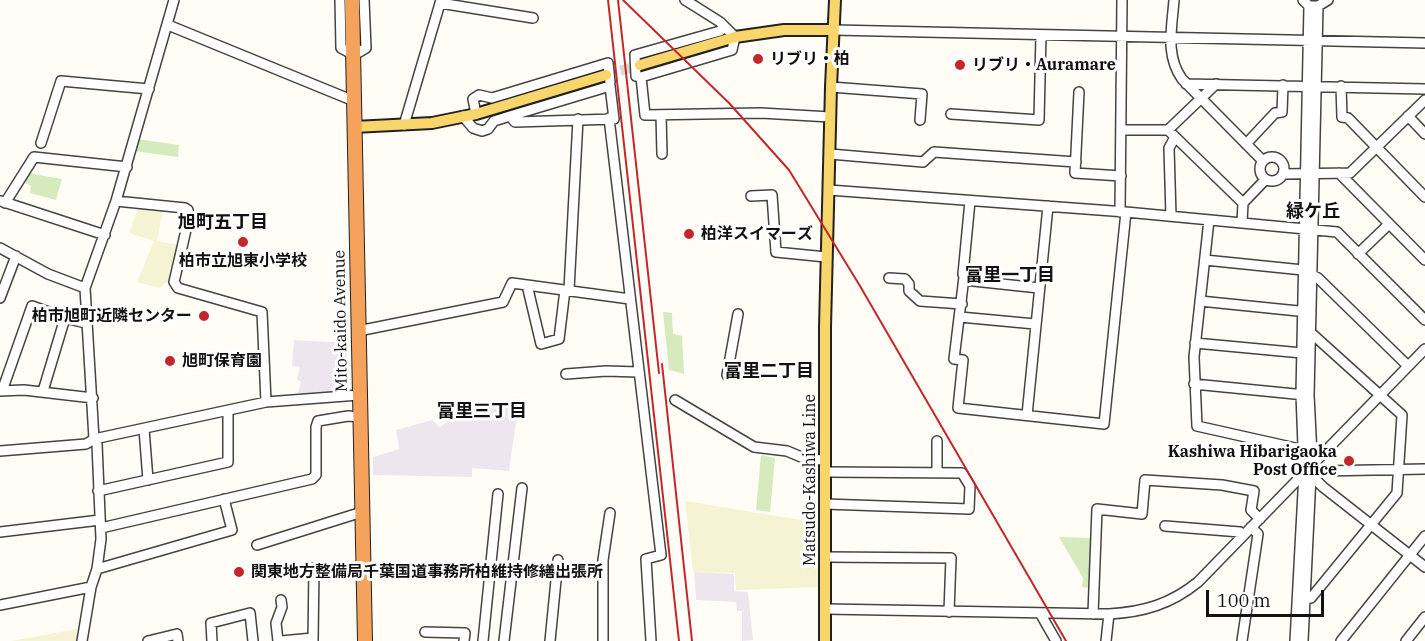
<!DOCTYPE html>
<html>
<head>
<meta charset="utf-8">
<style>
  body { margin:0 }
  #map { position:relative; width:1425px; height:641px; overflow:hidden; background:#fffdf5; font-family:"IBM Plex Serif",serif }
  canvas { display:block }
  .scale { position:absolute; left:1206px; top:590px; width:118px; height:27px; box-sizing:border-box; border:3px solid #111; border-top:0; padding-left:8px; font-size:18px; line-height:21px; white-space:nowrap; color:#111; -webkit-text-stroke:4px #fff; paint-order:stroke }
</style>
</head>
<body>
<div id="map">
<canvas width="1425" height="641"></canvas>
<div class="scale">100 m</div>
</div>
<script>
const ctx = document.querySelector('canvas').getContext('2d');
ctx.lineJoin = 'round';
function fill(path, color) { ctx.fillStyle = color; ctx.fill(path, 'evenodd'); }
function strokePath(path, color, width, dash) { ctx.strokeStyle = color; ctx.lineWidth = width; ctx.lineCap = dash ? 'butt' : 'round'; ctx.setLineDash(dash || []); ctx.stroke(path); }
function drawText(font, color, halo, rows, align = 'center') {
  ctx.font = font + ' "IBM Plex Serif","Noto Sans JP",serif'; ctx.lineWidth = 6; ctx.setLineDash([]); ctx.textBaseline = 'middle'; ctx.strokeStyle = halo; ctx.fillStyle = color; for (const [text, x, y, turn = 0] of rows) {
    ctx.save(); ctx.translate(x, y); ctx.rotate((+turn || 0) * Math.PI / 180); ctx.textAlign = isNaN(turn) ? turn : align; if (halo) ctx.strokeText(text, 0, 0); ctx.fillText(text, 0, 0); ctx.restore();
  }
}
fill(new Path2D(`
  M294 340 347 343 348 392 298 393 301 382 297 379 300 367 292 366Z
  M519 401 509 471 472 468V477L373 475V457L399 449 396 430 432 420 440 427 471 406Z
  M694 572 734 574V591L748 592 753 640 742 641V611H737L736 602 696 600Z`), '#eee6ef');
fill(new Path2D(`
  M139 207 163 209 157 241 179 245 172 282 165 283 160 288 137 282 154 241 129 233Z
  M685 501 820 523 822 587 736 590 735 573 693 572Z
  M77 629V641H11Z`), '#f6f3d4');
fill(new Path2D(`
  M137 139 179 145 178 157 134 151Z
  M28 173 62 179 56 200 30 193 31 186 24 182Z
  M663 312 672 313 673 334 682 336 684 374 669 370Z
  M761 455 775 458 770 512 756 510Z
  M1059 537 1092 538 1091 585 1088 588 1082 587 1083 578Z`), '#d5ebbd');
strokePath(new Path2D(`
  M606 75 640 65`), '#dbdad3', 10, [10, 5]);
const minor = new Path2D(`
  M340 0 341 48 354 55 366 48 364 0
  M685 0 720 22 735 37 732 50 641 77 636 76 635 55 720 31 725 27
  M1174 0C1172 28 1165 55 1182 79L1263 161
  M1303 0 1309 6H1318L1328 0
  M440 3 533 18
  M168 25 354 101
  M834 30 1425 43
  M641 77 645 115 761 113 830 117
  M1186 84 1425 89
  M1341 86 1342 117 1348 118 1425 197
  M831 87 922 94 920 120
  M1079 92 1075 173 1121 176
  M476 114 473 99 479 95 492 98 608 63 610 82
  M951 114 1039 120 1041 35
  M661 115 662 154
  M463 116 473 128 482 131 488 129 494 121 510 116 610 86 614 119 515 122 510 116
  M1408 116 1425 134
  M609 118 661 555 646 559 651 641
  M404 125 441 0
  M1122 130H1168L1243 203 1242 223
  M1168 130 1216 84
  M41 143 61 81 149 89
  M1246 144 1275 113 1282 112 1283 85
  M830 154 923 162 934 152 1076 162
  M1260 169a12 12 0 1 1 24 0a12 12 0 1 1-24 0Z
  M1339 173 1425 260
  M1283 174 1350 173 1425 100
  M829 190 1126 212 1337 232 1425 320
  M751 196 772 195 776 252 826 257
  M1 201 105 235
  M116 201 185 208 188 210 189 217 174 282 178 288 262 312 266 402
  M970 201 963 274 964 277 954 359 963 360 958 408 1104 424 1126 212
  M5 203 34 157 127 167
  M1243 203 1265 180
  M1120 212 1122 0
  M1171 216 1169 148 1175 137
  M1209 220 1194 357 1197 426 1304 450
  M0 248 48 274 85 288
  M1358 254 1389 224
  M1205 260 1303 270 1318 278 1408 366
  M889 278 905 279 909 284V291L920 301 962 304
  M964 280 1039 288
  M527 285 541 344 559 339 565 290
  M569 290 578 119
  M0 298 16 256
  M1200 301 1308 312
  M960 317 1035 324
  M358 331 503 302 512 283 630 299
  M1195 343 1302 353
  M566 374 606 371 638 372
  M727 375 738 314
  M1194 384 1305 395
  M0 391 24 390 93 398
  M2 391 32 306 65 318 86 323
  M43 391 65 318
  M675 400 754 447 787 451 806 459 825 460
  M1027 415 1048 206
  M144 429 148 480
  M0 451 86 444 94 439 266 402 359 395
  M1311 466 1322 471 1425 469
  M937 473V441
  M1310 474 1323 487 1425 567
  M98 491 228 462V411
  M825 504 969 509 970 486 962 473 826 472
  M1165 526 1240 532 1244 535
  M101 528 312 479 316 475V427L318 421 348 416 360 417
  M0 532 100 520
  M257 545 362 512
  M825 557 951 558 949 612
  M97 569 232 530 224 499
  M1298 599 1311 598 1397 493 1402 415 1309 331
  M0 605 91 587
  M826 609 1109 614C1144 612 1171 604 1198 582L1425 349
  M1040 613 1056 641
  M1093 614 1097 509 1142 514 1145 480 1222 485 1254 491 1251 510 1260 519
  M425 632 465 633 464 641
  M82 641 91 587 97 569 101 539 97 444 94 439 85 288 116 201 174 0
  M148 641 177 634 178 641
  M212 641 211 623 250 613 253 641
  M278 641 276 623 282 607 281 600
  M281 641 313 638
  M313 641 314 568 329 570 363 566
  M483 641 498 494
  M504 641 522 488
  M550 641 558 560
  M603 641V560L610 513
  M1106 641 1109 614
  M1242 641 1258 534 1251 527
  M1295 641 1304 473 1301 394 1309 6
  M1303 641 1312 455 1309 395 1318 6
  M1341 641 1425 536
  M1406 641 1425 617`);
const major = new Path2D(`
  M640 65 735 37 784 30H834
  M354 127 432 123 476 114 606 75
  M825 641V327L831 87 835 0`);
const highway = new Path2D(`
  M352 0 365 641`);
strokePath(minor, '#444', 12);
strokePath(major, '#222', 14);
strokePath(highway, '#222', 16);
strokePath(minor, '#fff', 9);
strokePath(major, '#f9d66b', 10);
strokePath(highway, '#f5a25d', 14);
strokePath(new Path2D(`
  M608 0 679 641
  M618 0 659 373
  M623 0 729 103 789 170 860 286 1066 641
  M662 364 692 641`), '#c4262e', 2);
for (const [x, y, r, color] of [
  [758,59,6,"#c4262e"],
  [960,65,6,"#c4262e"],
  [689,234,6,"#c4262e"],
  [243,242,6,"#c4262e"],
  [204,316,6,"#c4262e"],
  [170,361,6,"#c4262e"],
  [1349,461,6,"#c4262e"],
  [239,572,6,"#c4262e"]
]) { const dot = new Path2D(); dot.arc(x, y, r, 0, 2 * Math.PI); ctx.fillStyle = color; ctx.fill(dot); strokePath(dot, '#fff', 2); }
drawText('bold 16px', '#111', '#fff', [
  ["リブリ・柏",770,59],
  ["リブリ・Auramare",972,65],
  ["柏洋スイマーズ",701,234],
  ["柏市立旭東小学校",243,261,"center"],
  ["柏市旭町近隣センター",192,316,"right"],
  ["旭町保育園",182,361],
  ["Kashiwa Hibarigaoka",1337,452,"right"],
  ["Post Office",1337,470,"right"],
  ["関東地方整備局千葉国道事務所柏維持修繕出張所",251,572]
], 'left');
drawText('16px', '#111', '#fff', [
  ["Mito-kaido Avenue",341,321,-91],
  ["Matsudo-Kashiwa Line",810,480,-90]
]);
drawText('bold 18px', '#111', '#fff', [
  ["緑ケ丘",1313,212],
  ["旭町五丁目",223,223],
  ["富里一丁目",1010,276],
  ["富里二丁目",769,372],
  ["富里三丁目",482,412]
]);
</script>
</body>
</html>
